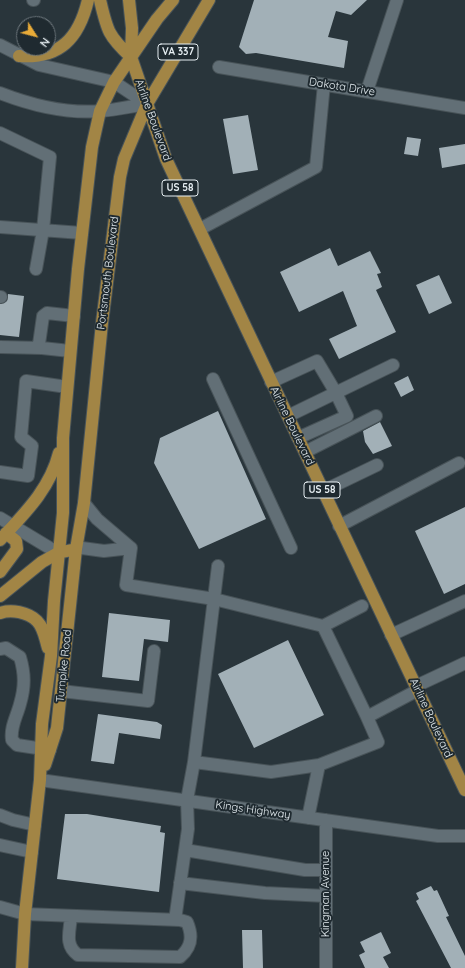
<!DOCTYPE html>
<html>
<head>
<meta charset="utf-8">
<style>
  body { margin:0 }
  #map { position:relative; width:465px; height:968px; overflow:hidden; background:#29353b; font-family:Quicksand,sans-serif }
  canvas { display:block }
  .north { position:absolute; left:16px; top:16px; width:40px; height:40px; box-sizing:border-box; background:#1f2a30; border:1px solid #6f787e; border-radius:50%; rotate:126deg; font-size:11px; font-weight:700; line-height:16px; text-align:center; color:#e6eef2 }
  .north::after { content:''; display:block; margin:auto; width:14px; height:18px; background:#e9ab38; clip-path:polygon(50% 0,100% 100%,50% 72%,0 100%) }
</style>
</head>
<body>
<div id="map">
<canvas width="465" height="968"></canvas>
<div class="north">N</div>
</div>
<script>
const ctx = document.querySelector('canvas').getContext('2d');
ctx.lineJoin = 'round';
function fill(path, color) { ctx.fillStyle = color; ctx.fill(path, 'evenodd'); }
function strokePath(path, color, width, dash) { ctx.strokeStyle = color; ctx.lineWidth = width; ctx.lineCap = dash ? 'butt' : 'round'; ctx.setLineDash(dash || []); ctx.stroke(path); }
function drawText(font, color, halo, rows, align = 'center') {
  ctx.font = font + ' Quicksand,sans-serif'; ctx.lineWidth = 4; ctx.setLineDash([]); ctx.textBaseline = 'middle'; ctx.strokeStyle = halo; ctx.fillStyle = color; for (const [text, x, y, turn = 0] of rows) {
    ctx.save(); ctx.translate(x, y); ctx.rotate((+turn || 0) * Math.PI / 180); ctx.textAlign = isNaN(turn) ? turn : align; if (halo) ctx.strokeText(text, 0, 0); ctx.fillText(text, 0, 0); ctx.restore();
  }
}
fill(new Path2D(`
  M254 0H367L351 15 336 11 328 37 348 41 344 68 256 53 246 54 239 47Z
  M248 115 258 170 233 174 223 119Z
  M407 137 421 139 418 156 404 154Z
  M465 144V164L442 168 439 148Z
  M330 248 338 266 370 251 381 273 377 274 382 287 376 290 396 332 339 359 329 339 357 326 343 291 299 312 280 272Z
  M439 275 452 303 429 314 416 285Z
  M8 294 24 296 19 337 0 335V304L7 301Z
  M408 376 414 390 401 397 394 383Z
  M218 411 266 519 199 549 154 463 160 438Z
  M380 422 392 446 373 454 365 442 363 431Z
  M465 507V584L444 594 415 531Z
  M109 613 170 620 168 642 144 639 139 681 102 677Z
  M288 640 324 715 254 748 218 674Z
  M98 714 157 722 162 725 160 739 119 733 114 764 91 761Z
  M65 814H87L161 826 160 832 165 833 159 892 57 879Z
  M431 886 434 891 437 890 449 916 446 917 465 956V968H451L416 901 419 899 416 893Z
  M242 930H262L263 968H243Z
  M381 932 391 953 383 957 389 968H365L359 955 365 952 360 942Z`), '#a2b0b7');
const minor = new Path2D(`
  M33 0H34
  M0 45 39 65 114 82 147 104
  M219 67 465 108
  M367 91 397 0
  M0 93C31 105 67 114 101 111 116 110 132 106 147 104
  M0 133 50 157 43 230 36 269
  M0 227 82 233
  M200 229 316 167 324 84
  M0 297H1
  M0 347 42 348
  M70 351 42 348 39 344 43 316 47 313 74 316
  M213 379 291 548
  M271 382 317 361 336 393 347 416 298 438
  M288 416 393 365
  M305 452 376 416
  M0 472 28 476 32 446 21 437 26 381 67 387
  M323 491 377 465
  M84 503 97 519 131 548
  M0 518 58 553
  M339 526 459 463
  M131 548 126 585 214 599 323 626
  M76 549 82 548 104 551 131 548
  M362 606 323 626 367 717 418 690
  M391 635 465 601
  M0 649 6 648 20 657C25 674 25 687 20 704 17 716 10 727 12 740L17 745 50 750
  M416 686 465 663
  M61 691 148 701 154 651
  M194 762 218 566
  M40 780 438 836H465
  M0 815 13 820 35 825
  M308 818 319 765 378 742 367 717
  M326 820V968
  M0 845 32 852
  M185 850 305 870H326
  M180 883 265 893 326 896
  M0 907 25 914 180 920 187 922C193 936 192 947 180 957L78 955C64 945 70 931 71 916
  M175 920 188 829 187 800 194 762 271 772 319 765`);
const major = new Path2D(`
  M100 0C107 30 108 36 131 57
  M129 0 132 28 131 57 166 159 465 790
  M19 56C60 59 79 38 88 0
  M0 540C24 514 50 489 59 453
  M0 572 17 549 16 541 6 533
  M0 596 42 562 58 553 76 549
  M0 613C11 609 28 612 37 621 44 628 45 639 48 648
  M45 765 57 728 76 549 84 503 102 323 120 177 124 159 147 104 209 0
  M22 968 25 914 40 780 42 724 51 656 54 601 63 513V438L78 269 92 147 100 111 114 82 157 19 173 0`);
strokePath(minor, '#485358', 14);
strokePath(major, '#485358', 14);
strokePath(minor, '#626f76', 12);
strokePath(major, '#a28545', 12);
for (const [x, y, w] of [
  [178,52,40],
  [180,188,36],
  [322,490,36]
]) { const box = new Path2D(); box.roundRect(x - w / 2, y - 8, w, 16, 3); ctx.fillStyle = '#1f2a30'; ctx.fill(box); strokePath(box, '#e6eef2', 1); }
drawText('bold 10px', '#e6eef2', null, [
  ["VA 337",178,52],
  ["US 58",180,188],
  ["US 58",322,490]
]);
drawText('11px', '#e6eef2', '#1f2a30', [
  ["Dakota Drive",342,87,9],
  ["Airline Boulevard",153,120,70],
  ["Portsmouth Boulevard",108,273,-83],
  ["Airline Boulevard",292,426,64],
  ["Turnpike Road",64,666,-84],
  ["Airline Boulevard",431,718,65],
  ["Kings Highway",253,810,8],
  ["Kingman Avenue",326,894,-90]
]);
</script>
</body>
</html>
